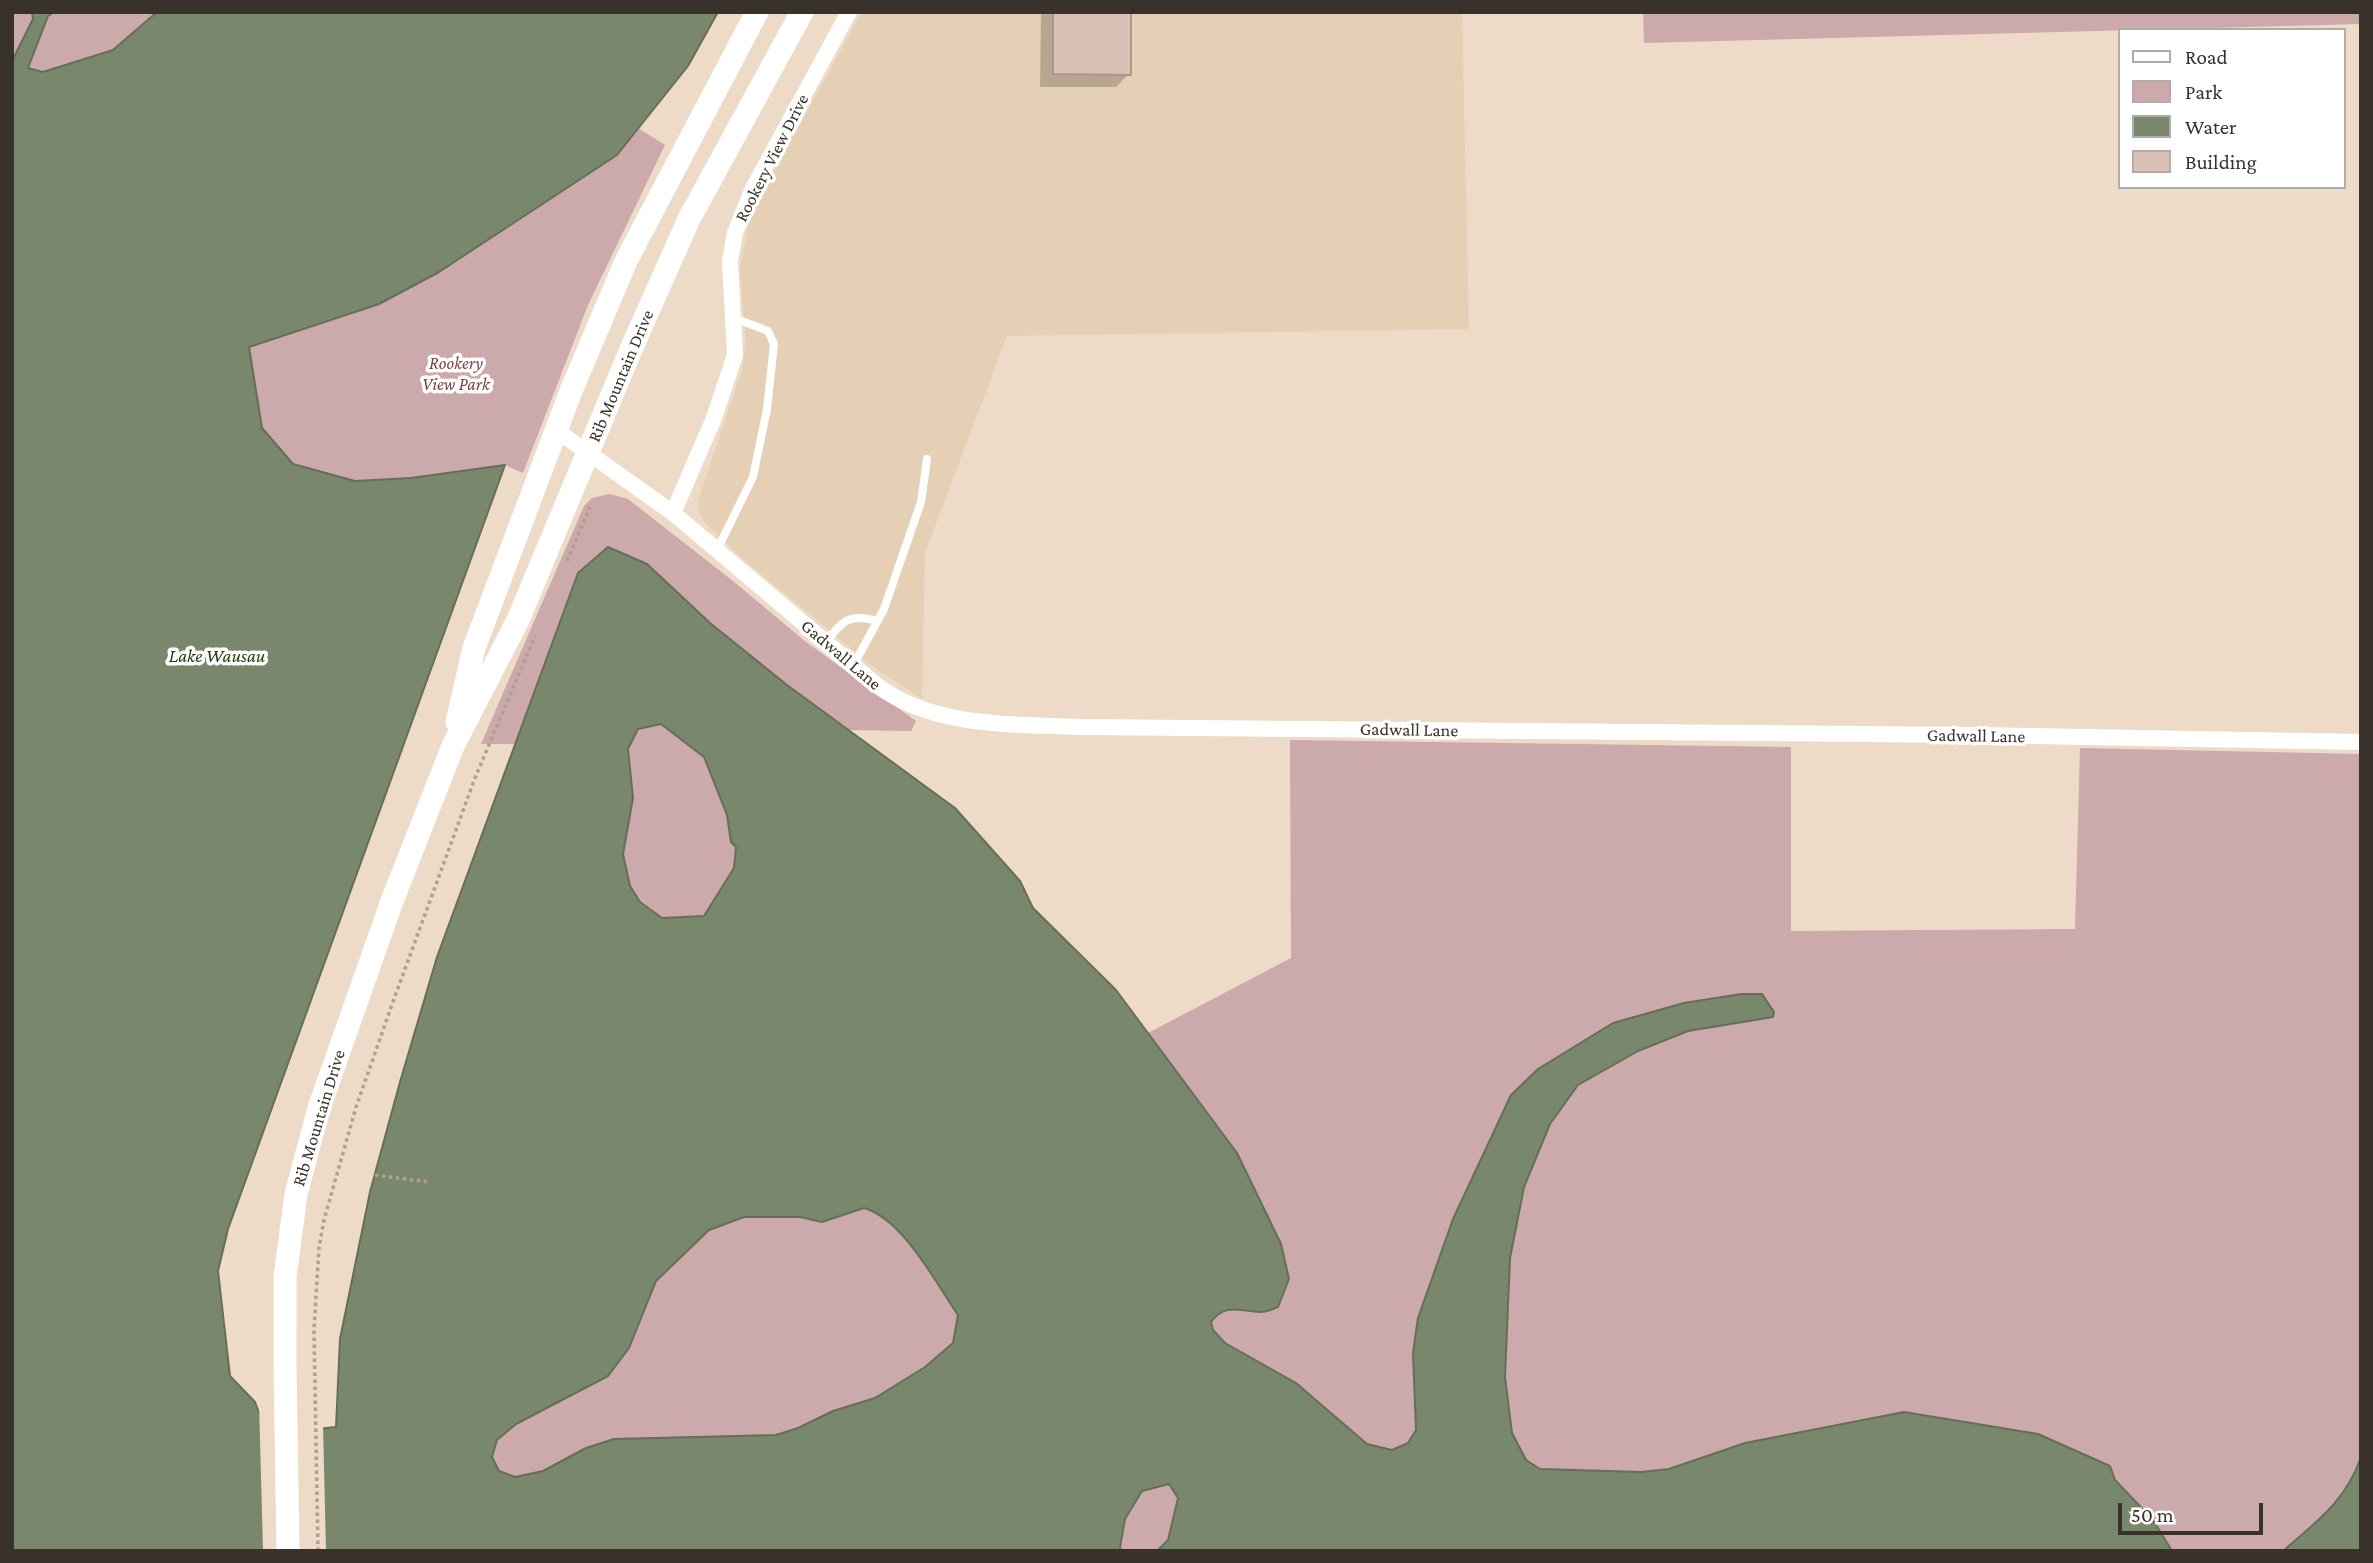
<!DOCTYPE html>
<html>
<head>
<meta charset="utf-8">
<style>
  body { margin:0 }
  #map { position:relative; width:2373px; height:1563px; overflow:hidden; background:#eddbc7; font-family:"Crimson Pro",serif }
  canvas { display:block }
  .frame { position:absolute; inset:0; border:14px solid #38322a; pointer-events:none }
  .legend { position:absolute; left:2118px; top:28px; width:228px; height:161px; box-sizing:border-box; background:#fff; border:2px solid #afadaa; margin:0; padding:9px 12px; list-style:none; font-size:21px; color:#38322a }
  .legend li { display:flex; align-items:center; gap:14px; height:35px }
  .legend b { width:35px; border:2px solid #afadaa }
  .scale { position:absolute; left:2118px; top:1503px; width:145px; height:32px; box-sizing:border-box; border:4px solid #38322a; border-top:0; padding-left:9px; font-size:21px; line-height:24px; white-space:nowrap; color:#38322a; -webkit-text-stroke:5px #fff; paint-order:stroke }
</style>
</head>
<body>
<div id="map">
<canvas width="2373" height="1563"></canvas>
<div class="frame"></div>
<ul class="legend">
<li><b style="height:9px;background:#fff"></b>Road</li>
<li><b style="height:19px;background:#cca9ab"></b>Park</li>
<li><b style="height:19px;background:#79876c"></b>Water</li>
<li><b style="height:19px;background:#dac0b5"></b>Building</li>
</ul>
<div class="scale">50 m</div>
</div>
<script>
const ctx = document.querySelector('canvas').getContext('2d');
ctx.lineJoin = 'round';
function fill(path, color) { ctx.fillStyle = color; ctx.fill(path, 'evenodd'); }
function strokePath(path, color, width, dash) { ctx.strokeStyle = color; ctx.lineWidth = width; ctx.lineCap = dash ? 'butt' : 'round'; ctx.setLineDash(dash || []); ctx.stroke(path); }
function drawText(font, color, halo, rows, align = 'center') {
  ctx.font = font + ' "Crimson Pro",serif'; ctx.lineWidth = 7; ctx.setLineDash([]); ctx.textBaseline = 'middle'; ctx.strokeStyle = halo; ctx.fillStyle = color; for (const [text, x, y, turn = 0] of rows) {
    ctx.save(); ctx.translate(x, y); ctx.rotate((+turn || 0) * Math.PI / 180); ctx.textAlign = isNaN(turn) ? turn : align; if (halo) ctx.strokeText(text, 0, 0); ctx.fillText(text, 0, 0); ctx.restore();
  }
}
fill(new Path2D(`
  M862 12H1462L1469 329 1007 336 925 553 922 699 875 668 745 561 704 522 699 512 698 501 742 370 746 345 740 266 749 223 766 186Z`), '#e5d0b5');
fill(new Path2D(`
  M12 12H32L33 19 12 61Z
  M54 12H157L113 50 43 72 28 68 48 15Z
  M1643 12H2361V24L1644 43Z
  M638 128 665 145 588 305 523 473 505 465 411 478 355 481 293 464 262 428 249 347 379 304 439 272 617 155Z
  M610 494 628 499 733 581 806 642 916 721 911 731 848 730 787 685 710 623 647 564 578 573 515 744H481L584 506 592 498Z
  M661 724 704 757 727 815 731 842 736 847 734 868 704 916 662 918 640 902 630 886 623 854 633 798 628 748 638 729Z
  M1290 740 1791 747V931L2075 929 2080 748 2361 754V1457C2346 1501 2317 1521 2283 1551H2172L2153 1520 2115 1480 2038 1434 1904 1412 1745 1443 1669 1469 1641 1472 1540 1469 1526 1460 1512 1434 1505 1377 1510 1258 1524 1187 1550 1124 1578 1085 1638 1051 1688 1031 1772 1017 1762 994 1511 1095 1453 1219 1418 1318 1413 1353 1416 1430 1408 1443 1392 1450 1367 1444 1296 1383 1225 1343 1213 1330 1211 1322C1225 1304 1243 1310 1264 1313L1289 1279 1281 1244 1237 1153 1148 1033 1291 958Z
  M864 1208C903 1219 936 1283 958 1315L953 1343 925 1366 875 1398 833 1411 798 1428 776 1435 614 1439 586 1448 543 1471 515 1477 499 1472 492 1457 497 1440 516 1424 608 1376 629 1348 656 1281 709 1230 744 1217H800L822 1222Z
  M1169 1484 1178 1498 1167 1540 1157 1551H1121L1120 1548 1125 1519 1143 1491Z`), '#cca9ab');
const water = new Path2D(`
  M32 12H54L48 16 28 68 43 72 113 50 157 12H718L688 66 617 155 439 272 379 304 249 347 262 428 293 464 355 481 411 478 505 465 228 1229 218 1271 230 1376 255 1402 267 1434 336 1427 340 1339 370 1192 400 1082 437 957 578 573 608 547 647 564 710 623 787 685 955 808 1020 881 1033 908 1116 990 1237 1153 1281 1244 1289 1279 1278 1307C1273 1309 1267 1312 1261 1312 1240 1312 1226 1302 1211 1322L1213 1330 1225 1343 1296 1383 1367 1444 1392 1450 1408 1443 1416 1430 1413 1353 1418 1318 1453 1219 1511 1095 1538 1069 1613 1023 1684 1003 1741 994H1762L1774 1012 1773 1017 1688 1031 1638 1051 1578 1085 1550 1124 1524 1187 1510 1258 1505 1377 1512 1433 1526 1460 1540 1469 1641 1472 1669 1469 1745 1443 1904 1412 2038 1434 2110 1466 2115 1480 2153 1520 2172 1551H1157L1168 1540 1178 1498 1169 1484 1142 1491 1125 1519 1120 1547 1121 1551H12V61L33 19ZM661 724 704 757 727 815 731 842 736 847 734 868 704 916 662 918 640 902 630 886 623 854 633 798 628 749 638 729ZM864 1208C903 1219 936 1283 958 1315L953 1343 925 1367 875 1398 833 1411 798 1428 776 1435 614 1439 586 1448 543 1471 515 1477 499 1471 492 1457 497 1440 516 1424 608 1376 629 1348 656 1281 709 1230 744 1217H800L822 1222Z
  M2361 1457V1551H2283C2317 1521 2346 1501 2361 1457Z`);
fill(water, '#79876c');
strokePath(water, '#666e58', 2);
fill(new Path2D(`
  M259 1402 270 1430 323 1425 326 1551H263Z`), '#eddbc7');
fill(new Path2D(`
  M1041 12H1129V74L1116 87H1040Z`), '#0003');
const building = new Path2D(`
  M1053 12H1131V75L1053 74Z`);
fill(building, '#dac0b5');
strokePath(building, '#af968c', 2);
strokePath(new Path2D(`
  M567 561 590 507
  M375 1175 429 1182
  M318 1551 314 1330 319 1247 324 1220 356 1107 394 999 475 778 535 636`), '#ada090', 3.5, [3.5, 3.5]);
strokePath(new Path2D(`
  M717 550 753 477 767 409 774 344 768 331 734 318
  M826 642C842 621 849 613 877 621
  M853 666 884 609 921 502 927 459`), '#fff', 8);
strokePath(new Path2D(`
  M556 430 673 513 879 687C937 728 1013 724 1081 727L1977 735 2361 742
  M673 513 714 418 735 355 730 261 735 233 752 190 849 12`), '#fff', 16);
strokePath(new Path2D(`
  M457 722 474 648 571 391 626 261 757 12
  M288 1551 285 1367V1277L296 1194 319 1108 392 901 453 746 518 620 632 347 689 219 802 12`), '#fff', 23);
drawText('18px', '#38322a', '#fff', [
  ["Rookery View Drive",772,158,-63],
  ["Rib Mountain Drive",621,376,-67],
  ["Gadwall Lane",841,655,40],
  ["Gadwall Lane",1409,730,1],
  ["Gadwall Lane",1976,736,1],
  ["Rib Mountain Drive",319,1118,-73]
]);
drawText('italic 18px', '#794449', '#fff', [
  ["Rookery",456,363],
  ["View Park",456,384]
]);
drawText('italic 19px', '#293c0f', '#fff', [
  ["Lake Wausau",217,656]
]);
</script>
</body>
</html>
